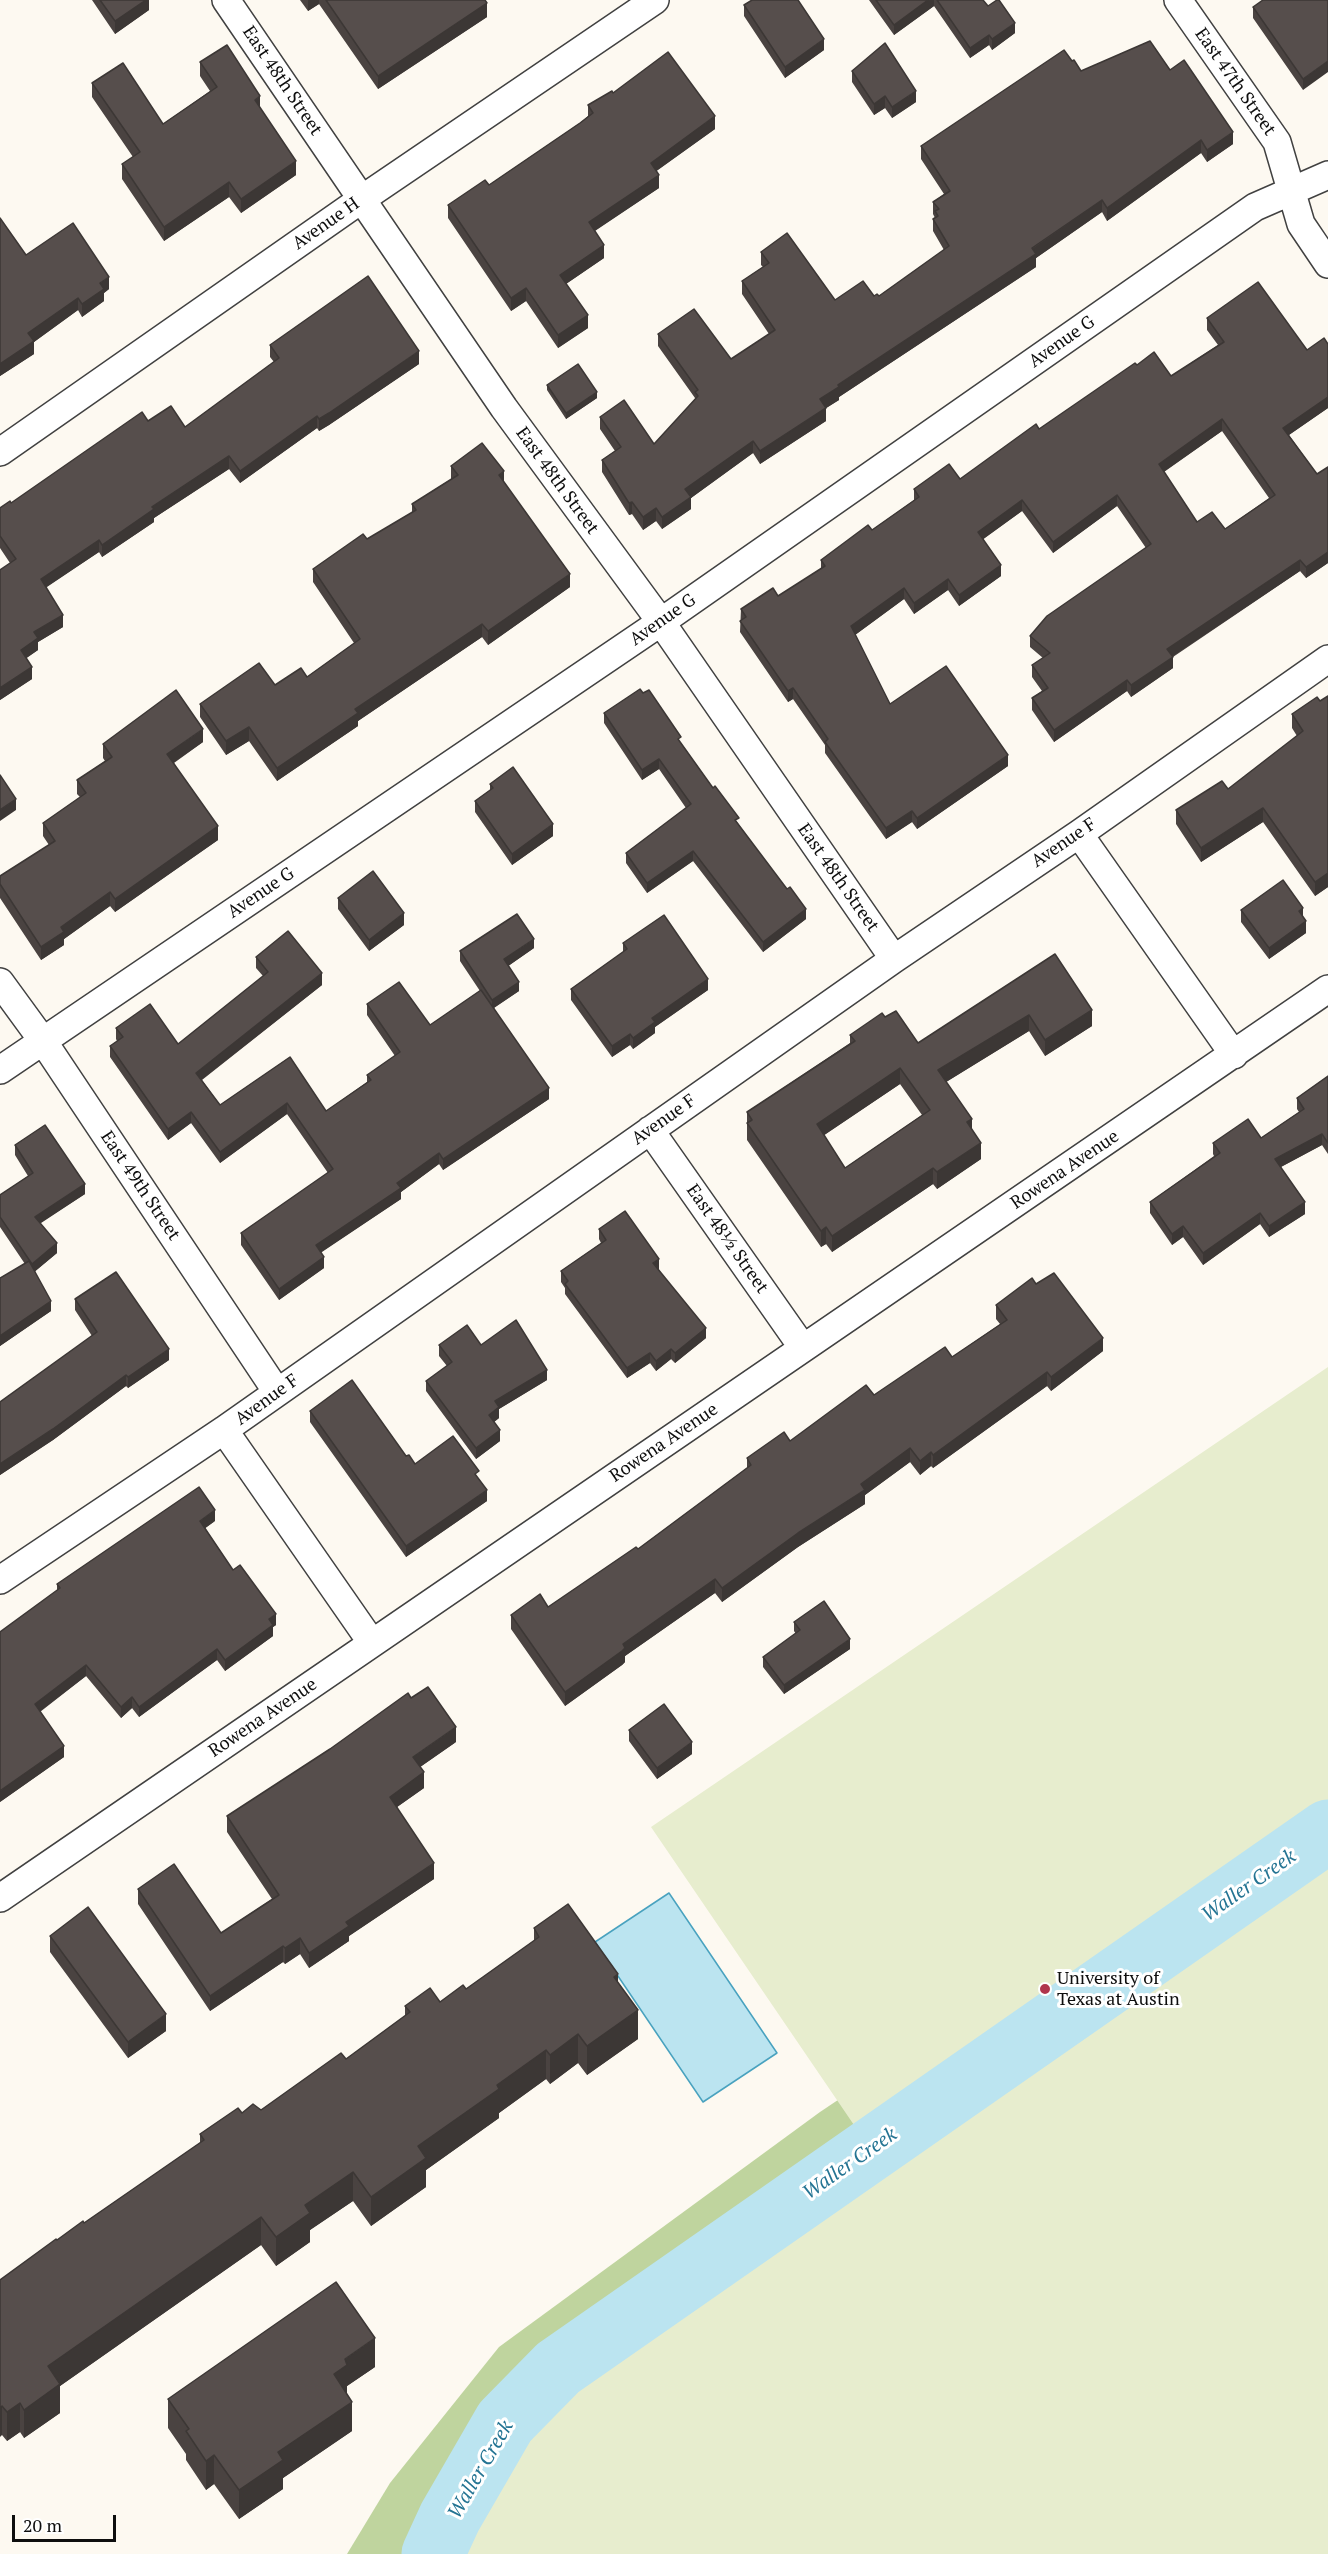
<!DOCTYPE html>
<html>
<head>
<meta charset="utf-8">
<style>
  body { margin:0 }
  #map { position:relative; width:1328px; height:2554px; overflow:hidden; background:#fdf9f1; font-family:"PT Serif",serif }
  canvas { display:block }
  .scale { position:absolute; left:12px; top:2515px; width:104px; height:27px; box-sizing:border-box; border:3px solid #0e0e0e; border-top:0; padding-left:8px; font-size:18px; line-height:21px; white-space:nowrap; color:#0e0e0e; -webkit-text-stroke:4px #fff; paint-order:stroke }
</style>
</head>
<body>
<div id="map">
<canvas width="1328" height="2554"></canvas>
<div class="scale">20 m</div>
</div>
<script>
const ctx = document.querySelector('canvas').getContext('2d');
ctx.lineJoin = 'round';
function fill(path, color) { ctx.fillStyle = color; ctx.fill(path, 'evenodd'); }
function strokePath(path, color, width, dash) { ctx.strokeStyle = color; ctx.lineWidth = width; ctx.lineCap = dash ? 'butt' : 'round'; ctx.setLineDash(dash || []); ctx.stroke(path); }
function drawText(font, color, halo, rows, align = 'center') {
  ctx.font = font + ' "PT Serif",serif'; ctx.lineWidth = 6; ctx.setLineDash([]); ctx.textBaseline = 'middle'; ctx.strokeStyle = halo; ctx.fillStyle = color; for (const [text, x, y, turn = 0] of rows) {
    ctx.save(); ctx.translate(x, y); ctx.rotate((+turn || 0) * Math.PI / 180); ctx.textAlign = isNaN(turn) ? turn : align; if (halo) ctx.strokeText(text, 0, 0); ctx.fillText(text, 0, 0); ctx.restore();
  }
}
fill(new Path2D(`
  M1328 1772 487 2554H347L390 2483 499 2347 820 2112Z`), '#bfd49e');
fill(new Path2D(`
  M1328 1367V2554H433L450 2517 505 2422 558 2368 871 2150 651 1827Z`), '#e7edce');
const water = new Path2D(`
  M669 1893 777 2053 703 2102 595 1942Z`);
fill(water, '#bbe4f0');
strokePath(water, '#49a2bf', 1.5);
strokePath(new Path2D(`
  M433 2554 450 2517 505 2422 558 2368 1328 1831`), '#bbe4f0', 63);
const minor = new Path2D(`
  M226 0 504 408 661 622 894 959
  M1178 0 1277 142 1301 224 1328 264
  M0 452 362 199 655 0
  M1079 834 1234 1055
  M0 982 43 1041 277 1392
  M0 1070 661 622 1255 207 1328 175
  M650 1130 803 1348
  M224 1430 372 1643
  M0 1580 224 1430 894 959 1079 834 1328 659
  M0 1898 1328 989`);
strokePath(minor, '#414141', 30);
strokePath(minor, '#fff', 27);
fill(new Path2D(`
  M92 0H149V10L115 34Z
  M300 0H485L487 17 378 89 319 4 308 11Z
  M869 0H983L988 6 1015 33 992 50 989 45 970 58 934 6 894 35Z
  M1328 0 1303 90 1253 18V7Z
  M744 5 824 50 785 78 744 16Z
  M1072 61 1081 71 1170 70 1233 144 1207 162 1201 153 1107 221 1102 212 1036 258V267L839 397V400L826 408V421L760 464 753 453 691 498V509L662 529 656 521 643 530 632 514 629 515 602 472V460L615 451 600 429V417L654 444 695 399V398L658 346V334L731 359 769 334 742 294V281L763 267 761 265V252L835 300 879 296 944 250 933 231V219L935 218 933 214V202L944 194 921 159V146Z
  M200 62 260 108 296 175 241 213 229 197 164 241 122 179V164L133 157 92 97V83L163 124 210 91 200 76Z
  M852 71 916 102 892 118 885 108 874 115 852 82Z
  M613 93 715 129 656 171 659 188 594 231 604 258 566 284 588 328 558 348 526 301 511 311 448 218V205L489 185 580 123 588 116V105Z
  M0 218 26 255 109 289 104 293V301L82 317 78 310 34 342V354L0 376Z
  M1207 318 1307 350 1328 344V408L1289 435 1317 474 1328 467V563L1306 578 1300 571 1173 657V668L1131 697 1127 691 1054 742 1032 710V698L1042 691 1032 677V665L1043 658 1030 647V636L1146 548 1117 506 1053 553 1022 511 983 539 1001 576 959 606 948 590 914 614 904 599 855 635 890 704 1008 766 917 829 912 822 886 839 825 753V745L793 699 788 702 740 632 741 609 778 596 821 569V560L872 530 914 500V489L960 479 1039 429 1137 365 1171 376 1218 345 1207 330ZM1222 431 1269 498 1225 529 1197 522 1164 472Z
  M270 345 419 364 329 425 319 431 317 428 240 483 229 469 154 518V522L102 557 99 552 46 587 63 627 38 642V650L26 658 32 679 0 700 10 563 0 548V508L11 503 148 421 185 427 274 362 270 357Z
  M547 385 597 398 566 419 547 390Z
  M451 466 504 482 570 587 488 645 482 637 358 721V726L277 781 249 741 226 755 200 717V704L307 677 354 643 313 582V569L367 539 412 513V504L451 479Z
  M1328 696V887L1315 896 1263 822 1201 862 1176 824V810L1228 789 1297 736 1292 728V714L1320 701Z
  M604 713 681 743 806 919 763 952 693 861 647 893 626 863V853L686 808 659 769 642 780 604 723Z
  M203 742 174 763 218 840 115 912 110 906 64 939V945L41 960 0 898V876L49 845 43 836V823L80 797 77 794V780L105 761 103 758V744Z
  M490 784 553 836 512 865 475 812V801L490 790Z
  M338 898 404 925 369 951 338 909Z
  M1241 910 1303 917 1306 933 1269 959 1241 922Z
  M623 943 708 990 655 1027V1033L633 1049 630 1045 612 1057 571 1000V989L623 952Z
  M534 948 508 966 519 991 494 1008 549 1099 443 1170 439 1164 401 1192V1199L321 1252 324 1268 279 1300 241 1245V1233L328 1173 287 1114 220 1163 191 1123 168 1140 110 1057V1046L117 1041 116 1039V1028L178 1044 263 976 256 968V957L322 985 202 1080 220 1105 290 1057 326 1111 367 1082V1075L395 1056 367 1015V1004L430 1025 480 991 460 961V951Z
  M1055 954 1092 1026 1045 1056 1029 1031 946 1082 972 1129 981 1159 937 1189 933 1184 832 1252 826 1244 821 1247 747 1140V1112L850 1043V1035L885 1017 918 1043ZM900 1084 922 1115 845 1168 824 1135Z
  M1328 1076V1154L1322 1145 1281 1167 1305 1214 1269 1237 1260 1224 1203 1265 1183 1237 1172 1245 1150 1213V1202L1214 1156 1213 1154V1143L1261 1138 1299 1112 1297 1109V1098Z
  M15 1145 85 1194 40 1223 57 1253 35 1271 51 1311 0 1346V1278L25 1264 0 1227V1195L28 1176 15 1155Z
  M599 1229 659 1270 706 1338 675 1363 671 1359 656 1371 650 1363 627 1378 565 1294V1288L561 1282V1271L601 1243 599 1239Z
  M1036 1284 1103 1351 1051 1391 1047 1386 933 1468 931 1466 920 1475 910 1462 865 1495V1504L798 1547 722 1602 715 1593 625 1656V1662L622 1665 565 1706 511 1629V1615L548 1607 638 1549 747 1468V1458L790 1441 874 1395 952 1357 1000 1324 996 1319V1305Z
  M75 1299 169 1360 128 1388 126 1386 53 1440 0 1475V1402L92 1336 75 1310Z
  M439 1345H481L547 1380 499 1409V1418L494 1422 500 1441 476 1459 426 1391V1381L447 1366 439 1356Z
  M310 1411 406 1456 415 1464 487 1501 406 1557 310 1422Z
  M215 1521 205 1528 233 1570 276 1625 273 1627V1636L225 1671 217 1660 139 1717 132 1708 121 1718 86 1676 40 1712 64 1757 0 1802 57 1590V1584Z
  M794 1622 850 1649 784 1694 763 1667V1657L796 1634 794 1631Z
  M629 1730 692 1754 657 1779 629 1741Z
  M456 1742 420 1767 424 1788 397 1807 434 1879 349 1936V1941L309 1968 300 1954 285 1964 283 1962 210 2011 138 1904V1889L221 1933 272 1899 227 1832V1816Z
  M534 1928 618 1982 638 2039 587 2075 578 2063 550 2084 546 2079 499 2113V2118L426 2170V2187L371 2226 353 2201 310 2230V2242L276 2266 261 2245 60 2386V2413L24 2438 20 2432 7 2441 2 2435 0 2280 57 2240 84 2223 200 2143V2134L242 2113 261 2110 346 2059 405 2016V2006L440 2002 466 1989 534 1941Z
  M50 1936 166 2031 128 2058 50 1952Z
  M375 2367 347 2386V2394L352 2431 283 2478V2489L239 2519 214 2484 206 2490 186 2460V2454L168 2428V2399Z`), '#4a4341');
fill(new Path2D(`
  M144 0H149V10L115 34V21Z
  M308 0H319V4L308 11Z
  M928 0H934V6L894 35V25Z
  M487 3V17L378 89V76Z
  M1015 23V33L992 50V39Z
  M989 35V45L970 58V48Z
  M824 39V50L785 78V67Z
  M1328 61V72L1303 90V79Z
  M916 91V102L892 118V107Z
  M260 96V110L255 100Z
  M885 96V108L874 115V104Z
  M715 116V129L651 175V163Z
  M1233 132V144L1207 162V150Z
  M1201 140V153L1107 221V208Z
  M296 161V175L241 213V199Z
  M659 175V188L589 235V222Z
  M229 182V197L164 241V227Z
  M1102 200V212L1036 258V267L839 397V400L820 412V399L838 385Z
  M604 245V258L560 288V275Z
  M109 277V289L104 293V301L82 317V304L100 283Z
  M526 288V301L511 311V298Z
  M78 298V310L34 342V354L0 376V364L28 333Z
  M588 315V328L558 348V335Z
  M419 351V364L329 425 319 431V419Z
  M597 392V398L566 419V413Z
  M1328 397V408L1283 439V428Z
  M826 408V421L760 464V451Z
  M317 416V428L240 483V471Z
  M1222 419V431L1159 475V464Z
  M753 441V453L691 498V509L662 529V517L685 489Z
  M229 456V469L154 518V522L102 557V545L152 507Z
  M504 471V484L499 475Z
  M1117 495V506L1053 553V542Z
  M1022 500V511L978 543V532Z
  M632 502V514L629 515V503Z
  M656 508V521L643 530V517Z
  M99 540V552L41 591V579Z
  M1328 552V563L1306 578V567Z
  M1300 560V571L1167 660V649Z
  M1001 565V576L959 606V595Z
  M570 574V587L488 645V631Z
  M948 579V590L914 614V603Z
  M904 588V599L851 638V626Z
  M63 615V627L38 642V650L21 662V650L34 632Z
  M482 624V637L358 721V726L277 781V768L355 709Z
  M1173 657V668L1131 697V685Z
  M32 667V679L0 700V688Z
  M1127 680V691L1054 742V730Z
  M793 688V699L788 702V691Z
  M249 727V741L226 755V741Z
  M203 729V742L167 767V754Z
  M1008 755V766L917 829V818Z
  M659 759V769L642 780V770Z
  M16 799V810L0 821V810Z
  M1263 808V822L1201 862V848Z
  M912 811V822L886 839V828Z
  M553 824V836L512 865V854Z
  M218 826V840L115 912V899Z
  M693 851V861L647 893V883Z
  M1328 873V887L1315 896V882Z
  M110 892V906L64 939V945L41 960V947L61 927Z
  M1303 908V920L1299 911Z
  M806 909V919L763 952V942Z
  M404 913V925L369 951V940Z
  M1306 921V933L1269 959V948Z
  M534 939V948L504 969V959Z
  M322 973V985L196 1084V1073Z
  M708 979V990L655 1027V1033L633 1049V1038L652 1018Z
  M519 982V991L492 1009V1000Z
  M1092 1010V1026L1045 1056V1040Z
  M1029 1015V1031L938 1087V1070Z
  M630 1034V1045L612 1057V1046Z
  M900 1068V1084L817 1140V1124Z
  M549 1088V1099L443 1170V1159Z
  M287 1103V1114L220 1163V1152Z
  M191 1112V1123L168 1140V1129Z
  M972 1119V1135L967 1122Z
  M1322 1134V1145L1275 1170V1159Z
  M981 1143V1159L937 1189V1172Z
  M439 1153V1164L401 1192V1199L316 1256V1245L397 1183Z
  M933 1168V1184L832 1252V1236Z
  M85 1184V1194L35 1227V1217Z
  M1305 1202V1214L1269 1237V1226Z
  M1260 1213V1224L1203 1265V1253Z
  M1183 1226V1237L1172 1245V1234Z
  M826 1227V1244L821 1247V1231Z
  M57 1243V1253L32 1274V1264Z
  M324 1257V1268L279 1300V1289Z
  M659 1259V1270L653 1263Z
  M51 1301V1311L0 1346V1336Z
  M706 1328V1338L675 1363V1353Z
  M1103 1338V1351L1051 1391V1377Z
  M169 1349V1360L128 1388V1377Z
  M671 1349V1359L656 1371V1361Z
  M650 1353V1363L627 1378V1368Z
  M547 1370V1380L499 1409V1418L489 1426V1415L495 1401Z
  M1047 1372V1386L933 1468V1455Z
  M126 1375V1386L53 1440 0 1475V1464Z
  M500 1430V1441L476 1459V1448Z
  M910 1448V1462L865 1495V1504L798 1547 722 1602V1588Z
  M931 1452V1466L920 1475V1461Z
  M487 1490V1501L406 1557V1546Z
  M215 1510V1521L200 1532V1521Z
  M715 1579V1593L625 1656V1662L622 1665 565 1706V1692L623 1644Z
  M276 1614V1625L273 1627V1636L225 1671V1660L269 1619Z
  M850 1639V1649L784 1694V1685Z
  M217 1649V1660L139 1717V1707Z
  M86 1665V1676L35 1715V1704Z
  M132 1697V1708L121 1718V1707Z
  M456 1727V1742L413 1772V1757Z
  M692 1742V1754L657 1779V1768Z
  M64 1746V1757L0 1802V1791Z
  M424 1772V1788L390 1812V1797Z
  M434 1863V1879L349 1936V1941L309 1968V1953L346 1922Z
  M300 1938V1954L285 1964V1948Z
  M283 1946V1962L210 2011V1996Z
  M618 1974V2003L614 1977Z
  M638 2010V2039L587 2075V2046Z
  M166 2014V2031L128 2058V2042Z
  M578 2034V2063L550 2084V2055Z
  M546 2050V2079L499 2113V2118L426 2170V2187L371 2226V2197L418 2146 497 2085Z
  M353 2172V2201L310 2230V2242L276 2266V2237L305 2205Z
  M261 2217V2245L60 2386V2413L24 2438V2410L48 2366Z
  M375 2338V2367L347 2386V2394L334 2374 345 2359Z
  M352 2402V2431L283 2478V2489L239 2519V2490L278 2452Z
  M20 2403V2432L7 2441V2412Z
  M2 2406V2435L0 2437V2408Z
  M214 2455V2484L206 2490V2461Z`), '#3c3735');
const building = new Path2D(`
  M100 0H146L115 21Z
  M326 0H485L487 3 378 76Z
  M752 0H798L824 39 785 67 744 5Z
  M876 0H928L894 25Z
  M937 0H983L988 6 997 0H999L1015 23 992 39 989 35 970 48Z
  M1263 0H1328V61L1303 79 1253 7Z
  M1150 41 1170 70 1184 60 1233 132 1207 150 1201 140 1107 208 1102 200 1032 248 1036 254 838 385 839 387 820 399 826 408 760 451 753 441 685 489 691 497 662 517 656 508 643 517 632 502 629 503 602 460 621 447 600 417 624 400 654 444 698 396 695 392 698 390 658 334 694 309 731 359 775 330 742 281 769 263 761 252 787 233 835 300 863 281 874 296 877 294 879 296 949 246 933 219 938 216 935 211 939 209 933 202 950 191 921 146 1064 50 1072 61 1074 60 1081 71Z
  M885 43 916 91 892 107 885 96 874 104 852 71Z
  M227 45 260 96 255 100 296 161 241 199 229 182 164 227 122 164 140 152 92 83 123 63 163 124 217 87 200 62Z
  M668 52 715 116 651 163 659 175 589 222 604 245 560 275 588 315 558 335 526 288 511 298 448 205 485 180 489 185 580 123 593 113 588 105 612 91 613 93Z
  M0 218 26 255 73 223 109 277 100 283 104 289 82 304 78 298 28 333 34 341 0 364Z
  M368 276 419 351 329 413 319 419 317 416 240 471 229 456 152 507 154 509 102 545 99 540 41 579 63 615 34 632 38 638 21 650 32 667 0 688V570L16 559 0 536V508L10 501 11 503 142 412 148 421 171 406 185 427 279 358 270 345Z
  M1258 282 1307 350 1324 338 1328 344V397L1283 428 1317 474 1328 467V552L1306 567 1300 560 1167 649 1173 657 1131 685 1127 680 1054 730 1032 698 1048 688 1032 665 1050 653 1030 636 1047 616 1151 544 1117 495 1053 542 1022 500 978 532 1001 565 959 595 948 579 914 603 904 588 851 626 890 704 946 666 1008 755 917 818 912 811 886 828 825 742 828 739 793 688 788 691 740 621 746 617 741 609 773 588 778 596 825 566 821 560 868 525 872 530 919 497 914 489 949 464 960 479 1036 424 1039 429 1135 363 1137 365 1154 352 1171 376 1224 342 1207 318ZM1222 419 1275 495 1225 529 1212 512 1197 522 1159 464Z
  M578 364 597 392 566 413 547 385Z
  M482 443 504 471 499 475 570 574 488 631 482 624 355 709 358 713 277 768 249 727 226 741 200 704 259 663 275 685 301 668 307 677 360 639 313 569 363 534 367 539 416 510 412 504 458 475 451 466Z
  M640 689 643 693 649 690 681 737 678 739 713 788 715 786 739 818 735 820 787 889 790 887 806 909 763 942 693 851 647 883 626 853 691 804 659 759 642 770 604 713Z
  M176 690 203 729 167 754 218 826 115 899 110 892 61 927 64 932 41 947 0 884V876L55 841 43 823 86 793 77 780 112 757 103 744Z
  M1328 696V873L1315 882 1263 808 1201 848 1176 810 1222 781 1228 789 1303 731 1292 714 1317 697 1320 701Z
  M513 767 553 824 512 854 475 801 493 788 490 784Z
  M0 775 16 799 0 810Z
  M373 871 404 913 369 940 338 898Z
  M1283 880 1303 908 1299 911 1306 921 1269 948 1241 910Z
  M517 914 534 939 504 959 519 982 492 1000 460 951Z
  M664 915 708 979 652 1018 655 1022 633 1038 630 1034 612 1046 571 989 627 949 623 943Z
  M288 931 322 973 196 1073 220 1105 290 1057 326 1111 371 1080 367 1075 400 1052 367 1004 399 982 430 1025 481 990 549 1088 443 1159 439 1153 397 1183 401 1188 316 1245 324 1257 279 1289 241 1233 333 1169 287 1103 220 1152 191 1112 168 1129 110 1046 123 1037 116 1028 150 1004 178 1044 268 972 256 957Z
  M1055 954 1092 1010 1045 1040 1029 1015 938 1070 972 1119 967 1122 981 1143 937 1172 933 1168 832 1236 826 1227 821 1231 747 1123 752 1120 747 1112 855 1041 850 1035 882 1013 885 1017 896 1011 918 1043ZM900 1068 930 1110 845 1168 817 1124Z
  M1328 1076V1143L1322 1134 1275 1159 1305 1202 1269 1226 1260 1213 1203 1253 1183 1226 1172 1234 1150 1202 1220 1153 1213 1143 1248 1119 1261 1138 1304 1109 1297 1098Z
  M45 1125 85 1184 35 1217 57 1243 32 1264 0 1217V1195L33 1173 15 1145Z
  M625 1211 659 1259 653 1263 706 1328 675 1353 671 1349 656 1361 650 1353 627 1368 565 1284 568 1281 561 1271 606 1240 599 1229Z
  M29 1261 51 1301 0 1336V1278Z
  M116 1272 169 1349 128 1377 126 1375 53 1429 0 1464V1402L97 1332 75 1299Z
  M1054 1273 1103 1338 1051 1377 1047 1372 933 1455 931 1452 920 1461 910 1448 861 1484 865 1490 798 1533 722 1588 715 1579 623 1644 625 1648 622 1651 565 1692 511 1615 540 1594 548 1607 636 1547 638 1549 751 1465 747 1458 784 1432 790 1441 866 1385 874 1395 945 1347 952 1357 1007 1320 996 1305 1032 1278 1036 1284Z
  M516 1320 547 1370 495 1401 499 1407 489 1415 500 1430 476 1448 426 1381 452 1362 439 1345 467 1325 481 1345Z
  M352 1380 406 1456 409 1455 415 1464 453 1436 479 1471 475 1474 487 1490 406 1546 310 1411Z
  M199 1487 215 1510 200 1521 233 1570 240 1565 276 1614 269 1619 273 1625 225 1660 217 1649 139 1707 132 1697 121 1707 86 1665 35 1704 64 1746 0 1791V1632L60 1588 57 1584Z
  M824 1601 850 1639 784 1685 763 1657 800 1630 794 1622Z
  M428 1687 456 1727 413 1757 424 1772 390 1797 434 1863 346 1922 349 1926 309 1953 300 1938 285 1948 283 1946 210 1996 138 1889 174 1864 221 1933 279 1895 227 1816 330 1749 408 1693 411 1698Z
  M664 1704 692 1742 657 1768 629 1730Z
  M568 1904 618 1974 614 1977 638 2010 587 2046 578 2034 550 2055 546 2050 497 2085 499 2089 418 2146 426 2158 371 2197 353 2172 305 2205 310 2213 276 2237 261 2217 48 2366 60 2384 24 2410 20 2403 7 2412 2 2406 0 2408V2280L56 2239 57 2240 83 2221 84 2223 204 2140 200 2134 238 2108 242 2113 253 2104 261 2110 341 2053 346 2059 410 2012 405 2006 430 1988 440 2002 463 1985 466 1989 539 1937 534 1928Z
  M88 1907 166 2014 128 2042 50 1936Z
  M336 2282 375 2338 345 2359 347 2365 334 2374 352 2402 278 2452 283 2460 239 2490 214 2455 206 2461 186 2431 189 2429 168 2399Z`);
fill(building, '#564e4c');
strokePath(building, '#3c3735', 1.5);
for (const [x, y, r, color] of [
  [1045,1989,6,"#b0354d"]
]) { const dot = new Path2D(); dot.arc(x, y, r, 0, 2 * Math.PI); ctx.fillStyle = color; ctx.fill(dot); strokePath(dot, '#fff', 2); }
drawText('18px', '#0e0e0e', '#fff', [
  ["East 48th Street",282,81,56],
  ["East 47th Street",1235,82,55],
  ["Avenue H",326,224,-35],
  ["Avenue G",1062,342,-35],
  ["East 48th Street",557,481,54],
  ["Avenue G",663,620,-35],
  ["Avenue F",1064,843,-34],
  ["East 48th Street",838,878,55],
  ["Avenue G",261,893,-34],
  ["Avenue F",664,1120,-35],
  ["Rowena Avenue",1065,1170,-34],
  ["East 49th Street",140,1186,56],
  ["East 48½ Street",727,1239,55],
  ["Avenue F",267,1400,-36],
  ["Rowena Avenue",664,1443,-34],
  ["Rowena Avenue",263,1718,-34]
]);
drawText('18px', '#0e0e0e', '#fff', [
  ["University of",1057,1979],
  ["Texas at Austin",1057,2000]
], 'left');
drawText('italic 20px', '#247493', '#fff', [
  ["Waller Creek",1249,1886,-35],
  ["Waller Creek",850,2164,-35],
  ["Waller Creek",481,2470,-60]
]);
</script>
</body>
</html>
